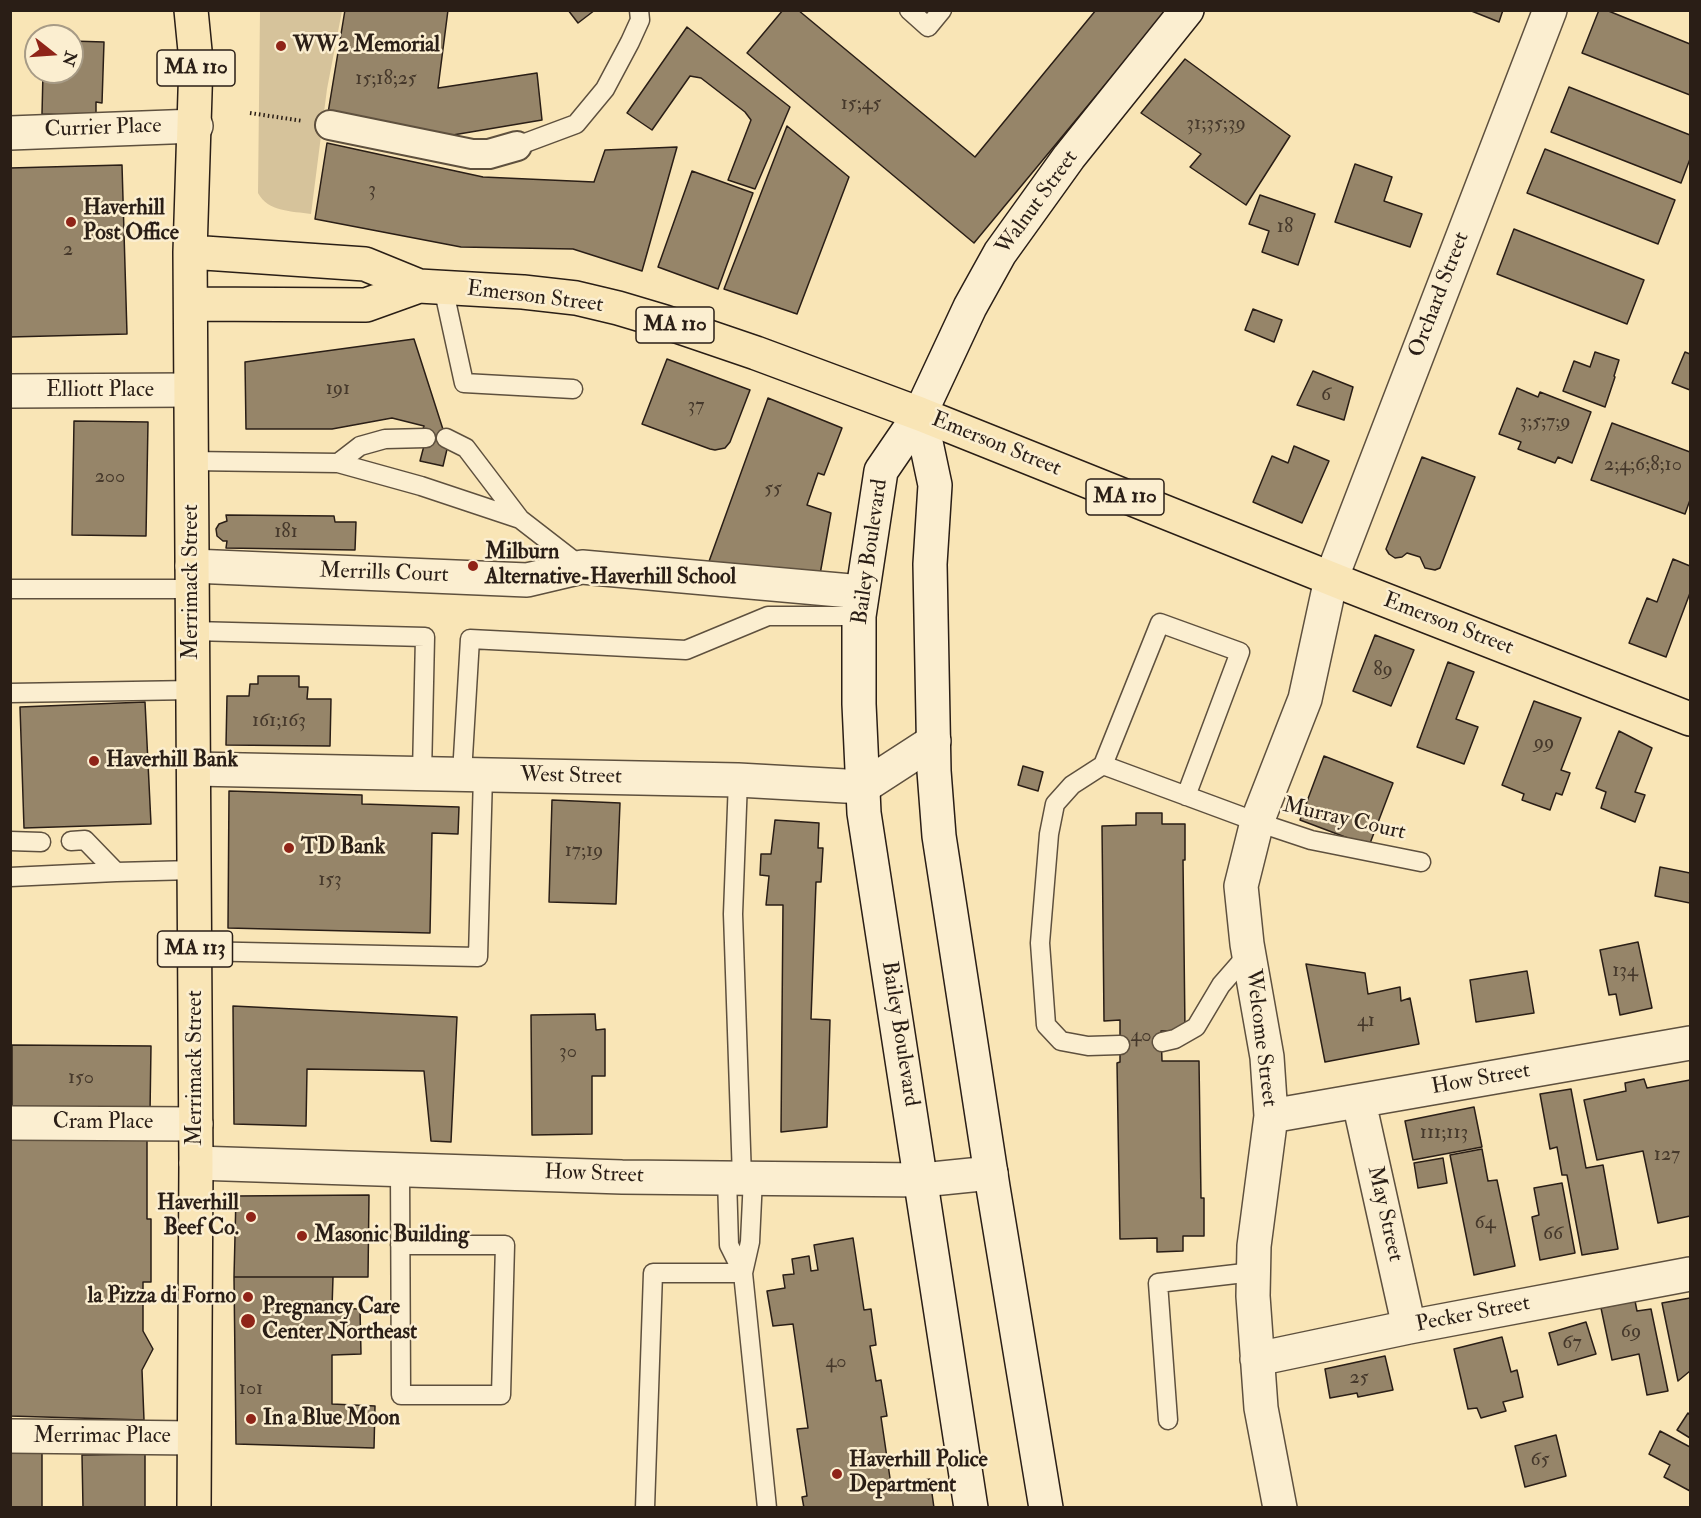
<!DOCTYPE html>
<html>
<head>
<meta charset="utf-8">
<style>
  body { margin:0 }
  #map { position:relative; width:1701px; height:1518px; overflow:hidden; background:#f9e5b6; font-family:"IM FELL Double Pica",serif }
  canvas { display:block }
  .frame { position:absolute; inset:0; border:12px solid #2a1e16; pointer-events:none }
  .north { position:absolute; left:24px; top:24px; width:60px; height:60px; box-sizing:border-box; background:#fbeed0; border:2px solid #a79b86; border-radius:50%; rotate:107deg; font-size:16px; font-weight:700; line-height:24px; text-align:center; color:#2a1e16 }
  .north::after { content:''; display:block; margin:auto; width:21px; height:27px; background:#8f2418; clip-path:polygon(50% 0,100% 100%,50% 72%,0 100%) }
</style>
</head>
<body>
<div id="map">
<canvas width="1701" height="1518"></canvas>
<div class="frame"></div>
<div class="north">N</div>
</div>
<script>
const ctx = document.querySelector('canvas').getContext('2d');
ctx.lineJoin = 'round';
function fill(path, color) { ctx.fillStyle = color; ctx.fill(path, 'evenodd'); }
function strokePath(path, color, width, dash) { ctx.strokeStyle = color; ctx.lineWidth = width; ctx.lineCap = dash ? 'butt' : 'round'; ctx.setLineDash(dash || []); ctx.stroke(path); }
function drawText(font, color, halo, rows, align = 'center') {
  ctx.font = font + ' "IM FELL Double Pica",serif'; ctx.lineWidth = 5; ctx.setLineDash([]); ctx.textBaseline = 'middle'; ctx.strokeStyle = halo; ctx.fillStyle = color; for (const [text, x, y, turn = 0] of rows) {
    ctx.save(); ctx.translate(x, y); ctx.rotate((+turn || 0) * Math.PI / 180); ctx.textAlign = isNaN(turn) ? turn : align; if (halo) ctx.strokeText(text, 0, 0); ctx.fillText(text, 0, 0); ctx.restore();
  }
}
fill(new Path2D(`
  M260 11H342L327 89 311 214C292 211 268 212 258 193Z`), '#d6c39b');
const building = new Path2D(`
  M345 10H448L438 88 537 73 542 120 447 136 328 113Z
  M568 10H595L578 23Z
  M783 10H798L975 157 1096 10H1167L974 243 747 53Z
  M1469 10H1503L1499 22Z
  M1599 10H1606L1690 44V95L1582 53Z
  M687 27 790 107 755 189 728 180 751 120 745 112 701 78 690 76 652 130 627 113Z
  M72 41 104 42 102 103 96 102V116L42 114 43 72H72Z
  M1185 59 1290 136 1246 205 1190 167 1201 154 1141 113Z
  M1569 87 1690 135V159L1681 183 1551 132Z
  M787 126 849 177 797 314 724 289Z
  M327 143 483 177 594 182 605 150 677 147 642 271 573 249 461 247 315 219Z
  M1545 149 1675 200 1658 244 1527 193Z
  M1355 164 1392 177 1384 201 1422 214 1410 247 1335 222Z
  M122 165 127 334 10 337V168Z
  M692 171 753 193 718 289 658 267Z
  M1260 195 1315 214 1298 265 1262 252 1269 231 1249 224Z
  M1514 229 1644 280 1627 324 1497 274Z
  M1253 309 1282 320 1274 342 1245 330Z
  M414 339 448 445 443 466 420 461 426 438 421 435 424 426 392 418 332 429H246L245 362Z
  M1595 352 1619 360 1614 376 1615 377 1605 407 1563 391 1574 361 1590 367Z
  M1685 352 1690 354V390L1672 383Z
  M667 359 750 390 730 442 725 448 715 450 710 449 642 424Z
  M1313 371 1353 387 1344 420 1297 405Z
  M1517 388 1538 397 1540 392 1591 412 1572 463 1558 457 1555 463 1518 449 1521 442 1499 434Z
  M768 398 842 428 824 475 818 473 807 505 831 513 819 580 703 578Z
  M74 421 148 422 146 536 72 535Z
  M1612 423 1690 452V500L1685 514 1591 480Z
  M1294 446 1329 461 1302 523 1253 502 1272 456 1288 463Z
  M1422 457 1475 477 1440 568 1435 570 1425 568 1420 557 1407 553 1402 557 1395 558 1389 554 1386 549Z
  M226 515 334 516 335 522H356L355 550 226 548 227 541H223L217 536 216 529 219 524 227 521Z
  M1673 559 1690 566V593L1666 657 1629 643 1647 598 1657 602Z
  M1375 635 1414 650 1391 706 1353 691Z
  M1448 662 1474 672 1456 719 1478 727 1464 764 1417 747Z
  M258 676H299V687H308L307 699H331L330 746 226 745 227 696H249L250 684H258Z
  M1534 701 1581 718 1561 770 1570 773 1562 795 1556 793 1550 810 1522 800 1524 794 1502 785Z
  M145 702 151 824 24 828 20 707Z
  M1619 731 1652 748 1635 792 1645 795 1635 822 1601 808 1606 792 1596 788Z
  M1324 756 1393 783 1369 846 1300 820Z
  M1023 766 1043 772 1038 791 1018 785Z
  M229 791 362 795V804L459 807 458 834 432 833 430 933 228 928Z
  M552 800 620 803 616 904 549 902Z
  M1136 813H1162V824H1185V860H1183L1185 1031H1161L1162 1061H1199L1201 1198H1204V1236H1183V1251L1157 1252V1238L1120 1239 1117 1063 1120 1062V1020L1104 1021 1102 826 1136 825Z
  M775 820 819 823 818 848H823L821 882H816L811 1019 830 1020 827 1127 781 1132 783 905H766L769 876 760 875 761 854H771Z
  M1660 867 1690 873V903L1655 896Z
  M1638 942 1652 1008 1620 1015 1616 994 1609 995 1600 950Z
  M1306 964 1365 973 1368 994 1400 987 1401 1001 1410 998 1419 1044 1325 1062Z
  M1527 971 1534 1013 1476 1022 1470 980Z
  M233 1006 457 1017 451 1142 431 1141 424 1071 307 1069 306 1126 234 1124Z
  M595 1014 596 1030 605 1029V1076H592V1134L532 1135 531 1015Z
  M12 1045 151 1046 150 1113 12 1112Z
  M1644 1079 1647 1088 1690 1080V1216L1658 1223 1643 1151 1597 1160 1584 1100 1626 1091 1625 1083Z
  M1571 1089 1586 1168 1603 1165 1618 1249 1582 1255 1567 1175H1562L1557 1147 1550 1149 1540 1094Z
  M1474 1107 1482 1147 1413 1160 1405 1121Z
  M10 1133 147 1134V1219H151V1282H143V1331L153 1349 142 1370 144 1420 10 1416Z
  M1482 1149 1488 1181 1497 1180 1515 1266 1474 1275 1450 1155Z
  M1443 1158 1447 1183 1418 1188 1414 1163Z
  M1562 1183 1575 1253 1540 1260 1532 1217 1539 1215 1534 1188Z
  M369 1195 368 1277H234L236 1196Z
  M853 1238 864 1310 871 1309 876 1345 870 1346 876 1381 881 1380 887 1416 881 1417 891 1485 930 1479 934 1508H804L802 1497 807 1496 797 1429 808 1428 793 1324 773 1326 767 1291 785 1288 783 1275 794 1274 792 1259 809 1256 811 1271 818 1270 814 1245Z
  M234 1277H333L332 1308 360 1309 361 1354 332 1355V1404L375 1406 374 1448 236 1444Z
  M1690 1298V1371L1678 1381 1662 1303Z
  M1635 1301 1637 1311 1651 1309 1668 1391 1647 1395 1639 1354 1612 1360 1601 1308Z
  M1586 1322 1596 1354 1558 1365 1549 1333Z
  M1502 1337 1511 1372 1517 1370 1523 1397 1503 1402 1506 1411 1481 1418 1477 1408 1468 1409 1454 1349Z
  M1385 1356 1393 1390 1358 1397 1357 1393 1330 1398 1325 1369Z
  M1688 1413 1690 1415V1438L1677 1430Z
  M1660 1431 1690 1447V1491L1664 1477 1670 1465 1649 1454Z
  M1556 1435 1566 1476 1525 1487 1515 1446Z
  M10 1446H42V1508H10Z
  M145 1454V1508H83L82 1455Z`);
fill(building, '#968569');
strokePath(building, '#2a1e16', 1.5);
const service = new Path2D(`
  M909 10 928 27 942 10
  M517 146 576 124 605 89 630 42 640 20 639 10
  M443 287 464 383 573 389
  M446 438 466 448 520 519
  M191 461 338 463 421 486 520 519 582 567
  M338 463 360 446 385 439 426 438
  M10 589H192
  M193 631 425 637 422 774
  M10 693 193 690
  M1103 765 1257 822 1311 840 1421 862
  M462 774 470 639 686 650 768 616H859
  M738 780 733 914 742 1178
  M10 841 41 842
  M71 841 85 840 116 872 194 870
  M10 877 116 872
  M195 951 478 957 483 775
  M1162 1042 1175 1039 1196 1027 1221 985 1249 953
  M1120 1045 1088 1046 1061 1041 1046 1025 1040 943 1049 834 1055 804 1072 785 1103 765 1160 623 1240 652 1186 796
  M400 1169 401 1395H501L505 1245H400
  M727 1178 729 1245 743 1273
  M743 1273 750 1242 753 1178
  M1168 1420 1158 1283 1253 1272
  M645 1508 653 1273H743L767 1508`);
const pedestrian = new Path2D(`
  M330 125 472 154H489L517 146`);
const minor = new Path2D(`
  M10 133 196 126
  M10 391 190 390
  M192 566 527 580 582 567 862 592
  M194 769 738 780 863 787 934 741
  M1359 1102 1409 1327
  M1271 1116 1690 1043
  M10 1123 196 1124
  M196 1163 622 1177 922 1180 991 1173
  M1257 1359 1409 1327 1690 1274
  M10 1436 194 1438
  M1280 1508 1261 1408 1253 1296 1254 1246 1271 1116 1267 1057 1247 944 1241 886 1257 822 1305 699 1331 579 1550 10`);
const secondary = new Path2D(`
  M920 414 935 485 930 564 934 771 939 836 993 1187 1046 1508
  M971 1508 864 813 859 704V616L881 471 920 414 970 307 1000 253 1069 157 1187 10`);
const primary = new Path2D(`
  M191 10 196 61 190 252 196 1163 194 1508
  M190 252 365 264 419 286 523 292 576 298 618 308 665 322 756 353 920 414 1352 587 1690 719
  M191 304 366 305 419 286`);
strokePath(service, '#5e503e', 21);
strokePath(pedestrian, '#5e503e', 32);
strokePath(minor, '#5e503e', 36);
strokePath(secondary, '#2a1e16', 36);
strokePath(primary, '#2a1e16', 36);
strokePath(new Path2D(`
  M250 113 303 121`), '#2a1e16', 4, [1.5, 3]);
strokePath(service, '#fbeed0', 18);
strokePath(pedestrian, '#fbeed0', 28);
strokePath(minor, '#fbeed0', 33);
strokePath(secondary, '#fbeed0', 33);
strokePath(primary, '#f9e5b6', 33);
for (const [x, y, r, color] of [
  [281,46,6,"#8f2418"],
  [71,222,6,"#8f2418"],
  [473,566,6,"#8f2418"],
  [94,761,6,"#8f2418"],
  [289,848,6,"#8f2418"],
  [251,1217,6,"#8f2418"],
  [302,1236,6,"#8f2418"],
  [248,1297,6,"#8f2418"],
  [248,1321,8,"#8f2418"],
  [251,1419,6,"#8f2418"],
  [837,1474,6,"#8f2418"]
]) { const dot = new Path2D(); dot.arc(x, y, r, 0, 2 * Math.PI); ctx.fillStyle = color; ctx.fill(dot); strokePath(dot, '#fbeed0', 2); }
drawText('20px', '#45382b', null, [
  ["15;18;25",386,80],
  ["15;45",861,105],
  ["31;35;39",1216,125],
  ["3",372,191],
  ["18",1285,228],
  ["2",68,251],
  ["191",338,390],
  ["6",1326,396],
  ["37",696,407],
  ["3;5;7;9",1545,423],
  ["2;4;6;8;10",1643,466],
  ["200",110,478],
  ["55",773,490],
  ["181",286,533],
  ["89",1383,671],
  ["161;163",279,722],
  ["99",1544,744],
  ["17;19",584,852],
  ["153",330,881],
  ["134",1625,972],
  ["41",1366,1022],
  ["40",1141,1037],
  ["30",568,1053],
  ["150",81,1079],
  ["111;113",1444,1134],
  ["127",1667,1156],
  ["64",1485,1224],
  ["66",1553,1235],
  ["69",1631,1333],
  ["67",1572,1344],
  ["40",836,1363],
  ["25",1359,1379],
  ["101",251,1390],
  ["65",1540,1461]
]);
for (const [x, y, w] of [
  [196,68,78],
  [675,325,78],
  [1125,497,78],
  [195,949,75]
]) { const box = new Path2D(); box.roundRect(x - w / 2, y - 18, w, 36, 4.5); ctx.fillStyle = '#fbeed0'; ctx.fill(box); strokePath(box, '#2a1e16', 1.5); }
drawText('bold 21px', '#2a1e16', null, [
  ["MA 110",196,68],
  ["MA 110",675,325],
  ["MA 110",1125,497],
  ["MA 113",195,949]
]);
drawText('bold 22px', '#2a1e16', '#fbeed0', [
  ["WW2 Memorial",293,46],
  ["Haverhill",83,209],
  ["Post Office",83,234],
  ["Milburn",485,553],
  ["Alternative-Haverhill School",485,578],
  ["Haverhill Bank",106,761],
  ["TD Bank",301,848],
  ["Haverhill",239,1204,"right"],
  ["Beef Co.",239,1229,"right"],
  ["Masonic Building",314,1236],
  ["la Pizza di Forno",236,1297,"right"],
  ["Pregnancy Care",262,1308],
  ["Center Northeast",262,1333],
  ["In a Blue Moon",263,1419],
  ["Haverhill Police",849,1461],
  ["Department",849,1486]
], 'left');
drawText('22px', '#2a1e16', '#fbeed0', [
  ["Currier Place",103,129,-2],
  ["Walnut Street",1038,203,-54],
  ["Orchard Street",1440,295,-69],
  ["Emerson Street",535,298,7],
  ["Elliott Place",100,391],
  ["Emerson Street",996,445,22],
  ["Bailey Boulevard",871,552,-82],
  ["Merrills Court",384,574,2],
  ["Merrimack Street",192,582,-90],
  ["Emerson Street",1448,625,21],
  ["West Street",571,777,1],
  ["Murray Court",1344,820,13],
  ["Bailey Boulevard",899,1034,81],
  ["Welcome Street",1260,1038,83],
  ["Merrimack Street",196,1068,-90],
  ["How Street",1481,1080,-10],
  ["Cram Place",103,1123],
  ["How Street",594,1175,2],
  ["May Street",1384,1214,77],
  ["Pecker Street",1473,1315,-11],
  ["Merrimac Place",102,1437]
]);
</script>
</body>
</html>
